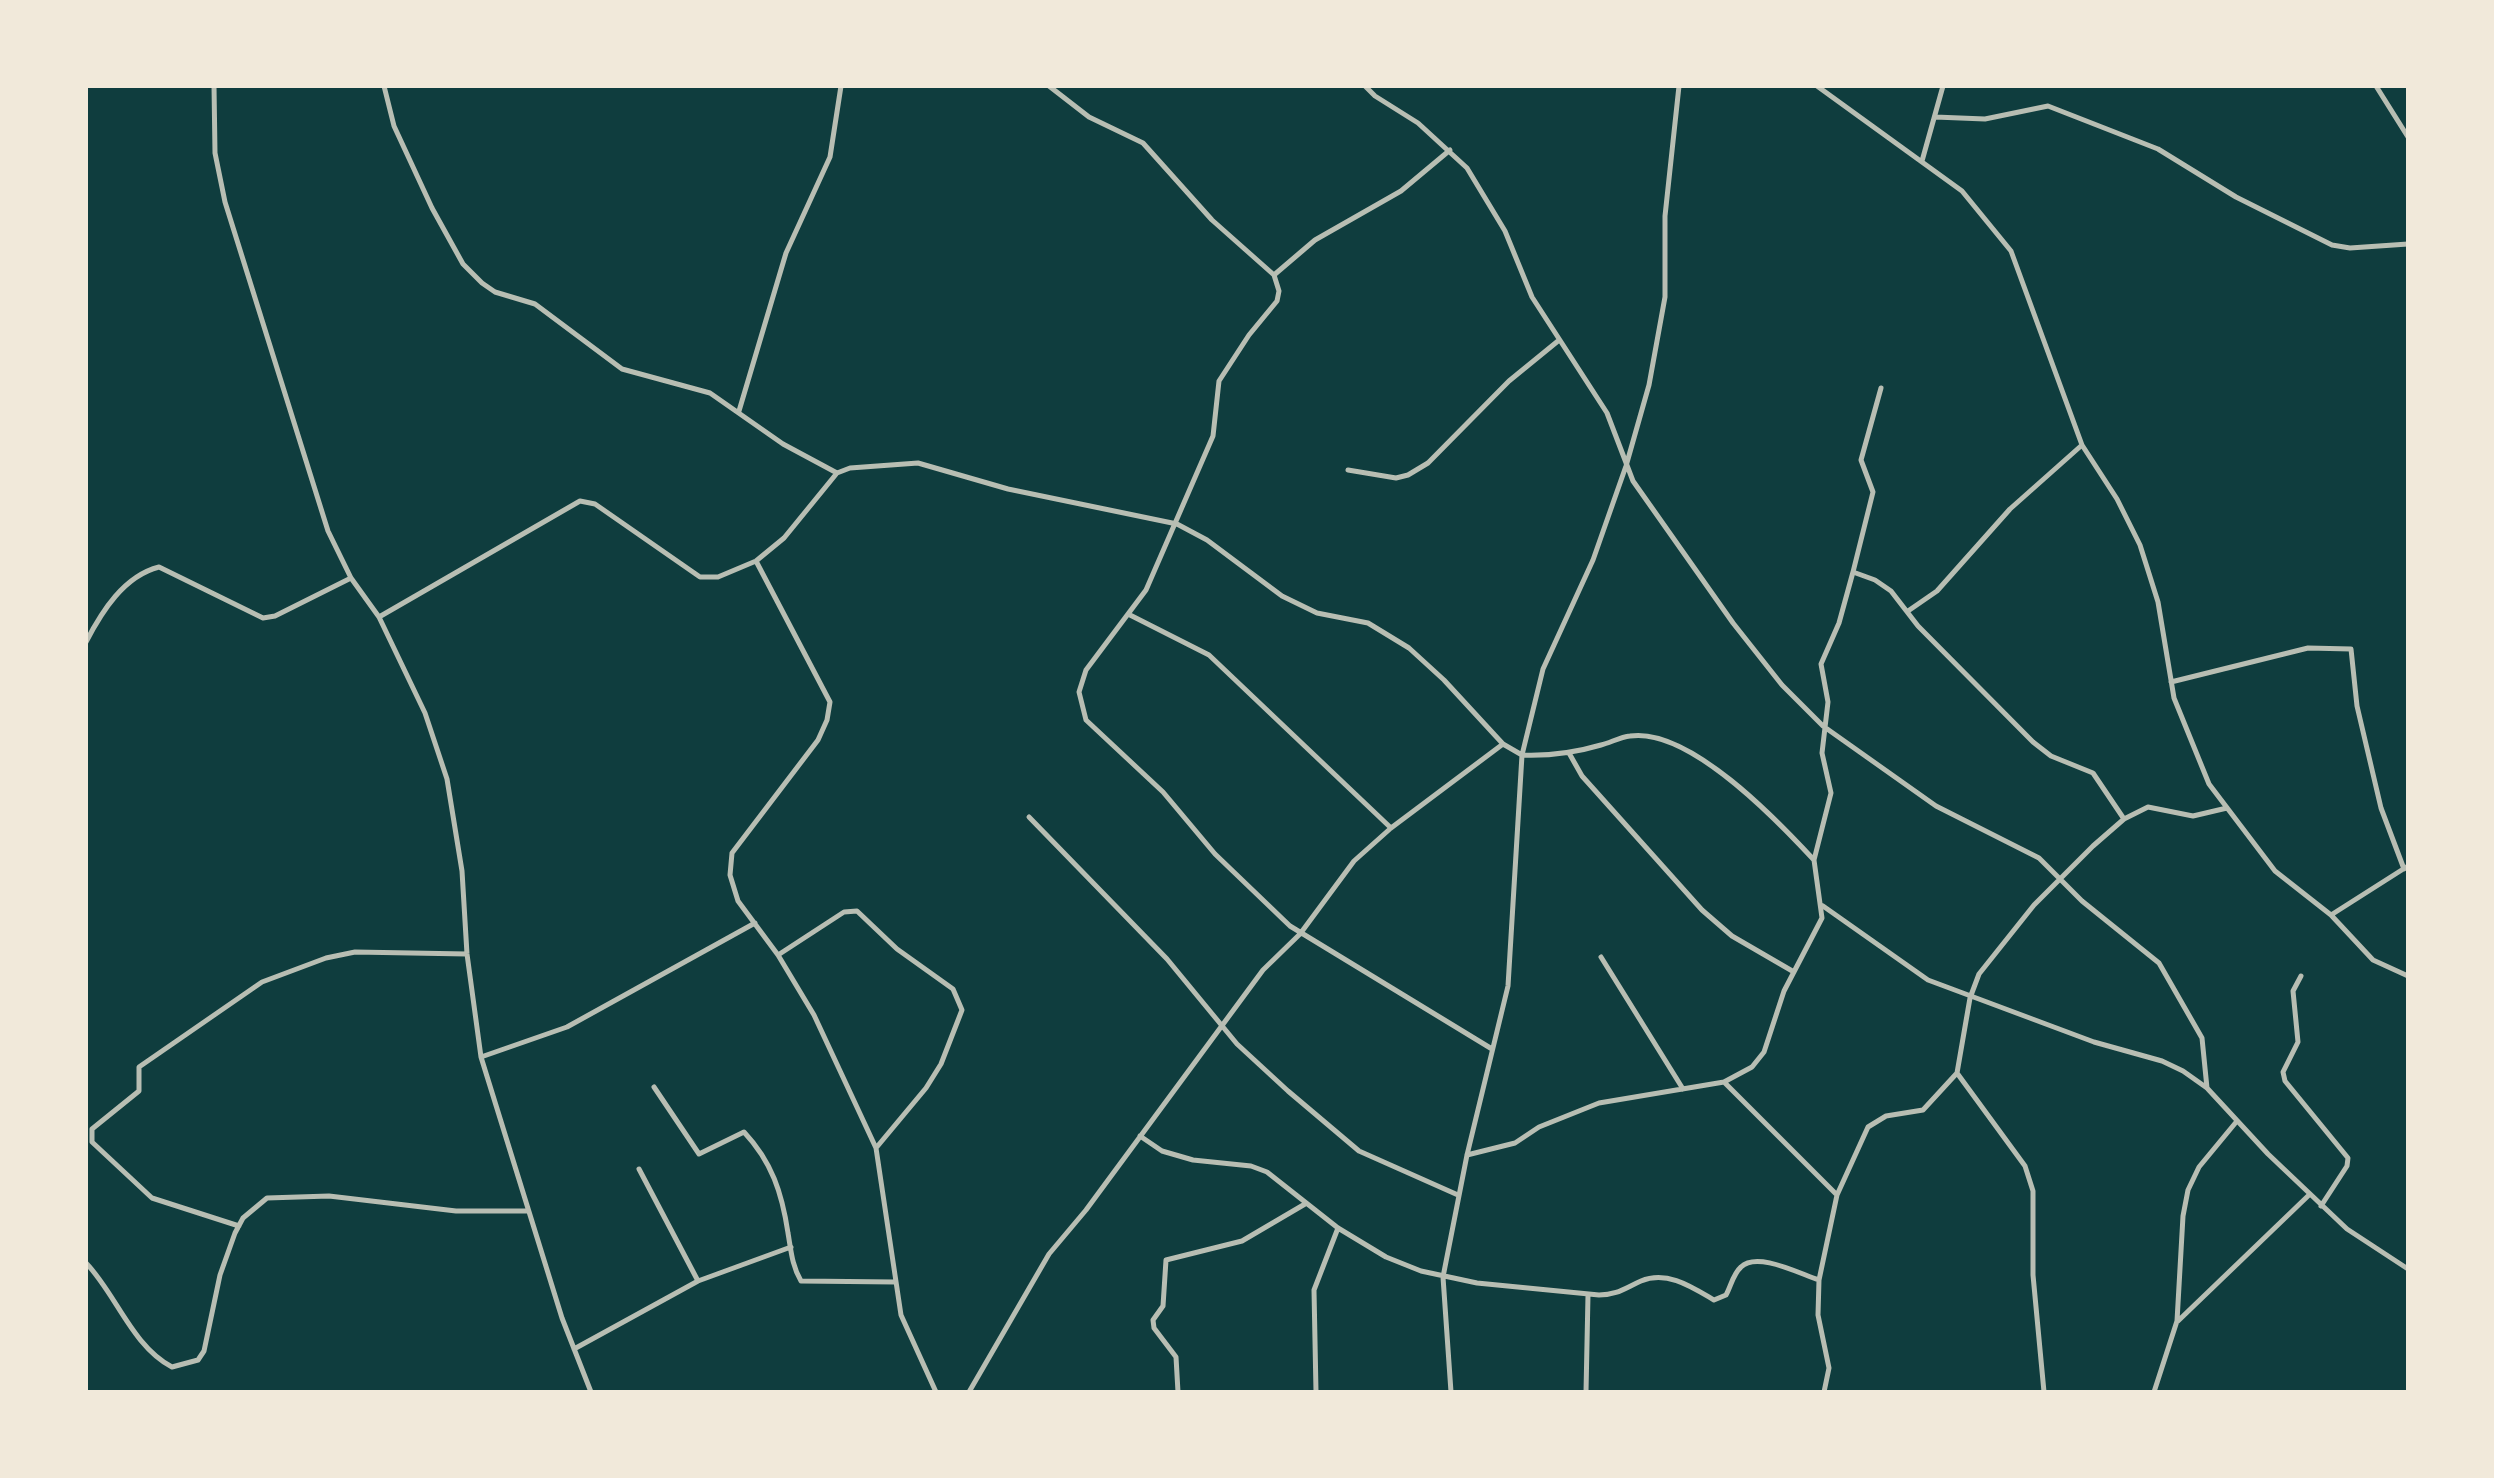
<!DOCTYPE html>
<html>
<head>
<meta charset="utf-8">
<style>
  body { margin:0 }
  #map { position:relative; width:2494px; height:1478px; overflow:hidden; background:#0f3d3e; font-family:"Asap Condensed",sans-serif }
  canvas { display:block }
  .frame { position:absolute; inset:0; border:88px solid #f1e9da; pointer-events:none }
</style>
</head>
<body>
<div id="map">
<canvas width="2494" height="1478"></canvas>
<div class="frame"></div>
</div>
<script>
const ctx = document.querySelector('canvas').getContext('2d');
ctx.lineJoin = 'round';
function strokePath(path, color, width, dash) { ctx.strokeStyle = color; ctx.lineWidth = width; ctx.lineCap = dash ? 'butt' : 'round'; ctx.setLineDash(dash || []); ctx.stroke(path); }
strokePath(new Path2D(`
  M214 86 215 153 225 202 328 531 351 578 379 617 425 713 447 779 462 871 467 954 481 1057 562 1318 591 1392
  M384 86 394 126 432 208 463 264 482 283 495 292 535 304 622 369 710 393 783 444 837 473
  M1049 86 1089 117 1143 143 1212 220 1274 275 1279 291 1277 301 1249 335 1219 381 1213 436 1146 590 1086 670 1079 692 1086 720 1163 792 1215 854 1290 926 1492 1049
  M1365 86 1375 96 1418 123 1467 168 1505 231 1532 297 1607 413 1633 481 1733 623 1782 685 1823 726 1936 806 2039 858 2082 901 2159 963 2202 1038 2207 1088
  M1679 86 1665 216V297L1649 385 1626 466 1593 560 1543 669 1522 755C1549 756 1574 753 1601 745 1610 743 1620 737 1630 736 1689 727 1778 821 1814 860
  M1817 86 1962 191 2011 251 2082 445 2117 499 2140 545 2158 602 2174 698 2209 784 2275 871 2331 915 2373 960 2408 976
  M2376 86 2408 137
  M1935 117 1985 119 2048 106 2158 149 2236 197 2332 245 2350 248 2408 244
  M1922 161 1943 86
  M1274 275 1315 240 1401 191 1450 150
  M739 411 786 253 830 157 841 86
  M1348 470 1396 478 1408 475 1428 463 1509 381 1558 341
  M756 561 830 702 827 720 818 740 732 853 730 875 738 901 778 955 814 1015 876 1148 901 1315 936 1392
  M1853 572 1873 492 1861 460 1881 388
  M1908 611 1937 591 2010 509 2082 445
  M1128 614 1209 655 1391 828
  M379 617 580 501 595 504 700 577H718L756 561 784 538 837 473 850 468 918 463 1008 489 1177 524 1207 540 1282 596 1317 613 1368 623 1409 648 1444 680 1503 744 1522 755 1508 986 1467 1155 1443 1277 1451 1392
  M86 642C102 611 124 576 159 567L263 618 275 616 351 578
  M2171 682 2308 648 2351 649 2357 706 2381 808 2404 869
  M1569 753 1582 776 1702 910 1732 936 1794 972
  M1029 817 1167 959 1237 1044 1288 1091 1359 1151 1458 1195
  M1823 906 1928 980 2094 1042 2162 1061 2183 1071 2207 1088 2268 1154 2347 1229 2408 1269
  M2331 915 2408 866
  M778 955 844 912 857 911 897 949 953 989 962 1010 941 1064 926 1088 876 1148
  M1601 957 1683 1089
  M2301 976 2293 991 2298 1042 2283 1072 2285 1081 2348 1158 2347 1166 2321 1206
  M481 1057 567 1027 755 923
  M1957 1073 2025 1166 2033 1191V1275L2044 1392
  M1724 1082 1837 1195
  M654 1087 699 1154 744 1132C772 1162 782 1193 788 1233 791 1250 792 1266 801 1281L895 1282
  M1140 1136 1162 1151 1193 1160 1251 1166 1267 1172 1338 1228 1386 1257 1421 1271 1477 1283 1599 1295C1617 1295 1625 1288 1641 1281 1667 1270 1692 1287 1714 1300L1726 1295C1731 1286 1733 1274 1741 1267 1757 1251 1800 1274 1819 1280
  M1467 1155 1515 1143 1539 1127 1599 1103 1724 1082 1752 1067 1764 1052 1784 991 1822 918 1814 860 1831 793 1822 753 1828 702 1821 664 1839 623 1853 572 1875 580 1891 591 1918 626 2033 742 2051 756 2093 773 2124 819
  M639 1169 698 1281
  M239 1226 152 1198 92 1142V1129L139 1091V1067L262 982 326 958 355 952 467 954
  M86 1263C116 1294 132 1346 172 1367L198 1360 204 1351 220 1275 235 1233 243 1218 267 1198 329 1196 456 1211H527
  M2178 1321 2309 1195
  M574 1349 698 1281 791 1247
  M969 1392 1049 1254 1086 1210 1263 970 1300 934 1354 861 1391 828 1503 744
  M1178 1392 1176 1357 1154 1328 1153 1320 1163 1306 1166 1260 1242 1241 1305 1204
  M1316 1392 1314 1290 1338 1228
  M1586 1392 1588 1295
  M1824 1392 1829 1368 1818 1315 1819 1280 1837 1195 1868 1127 1886 1116 1923 1110 1957 1073 1970 998 1979 974 2034 905 2093 846 2124 819 2148 807 2193 816 2227 808
  M2154 1392 2177 1321 2183 1216 2188 1190 2199 1167 2237 1121`), '#b8beb3', 5);
</script>
</body>
</html>
